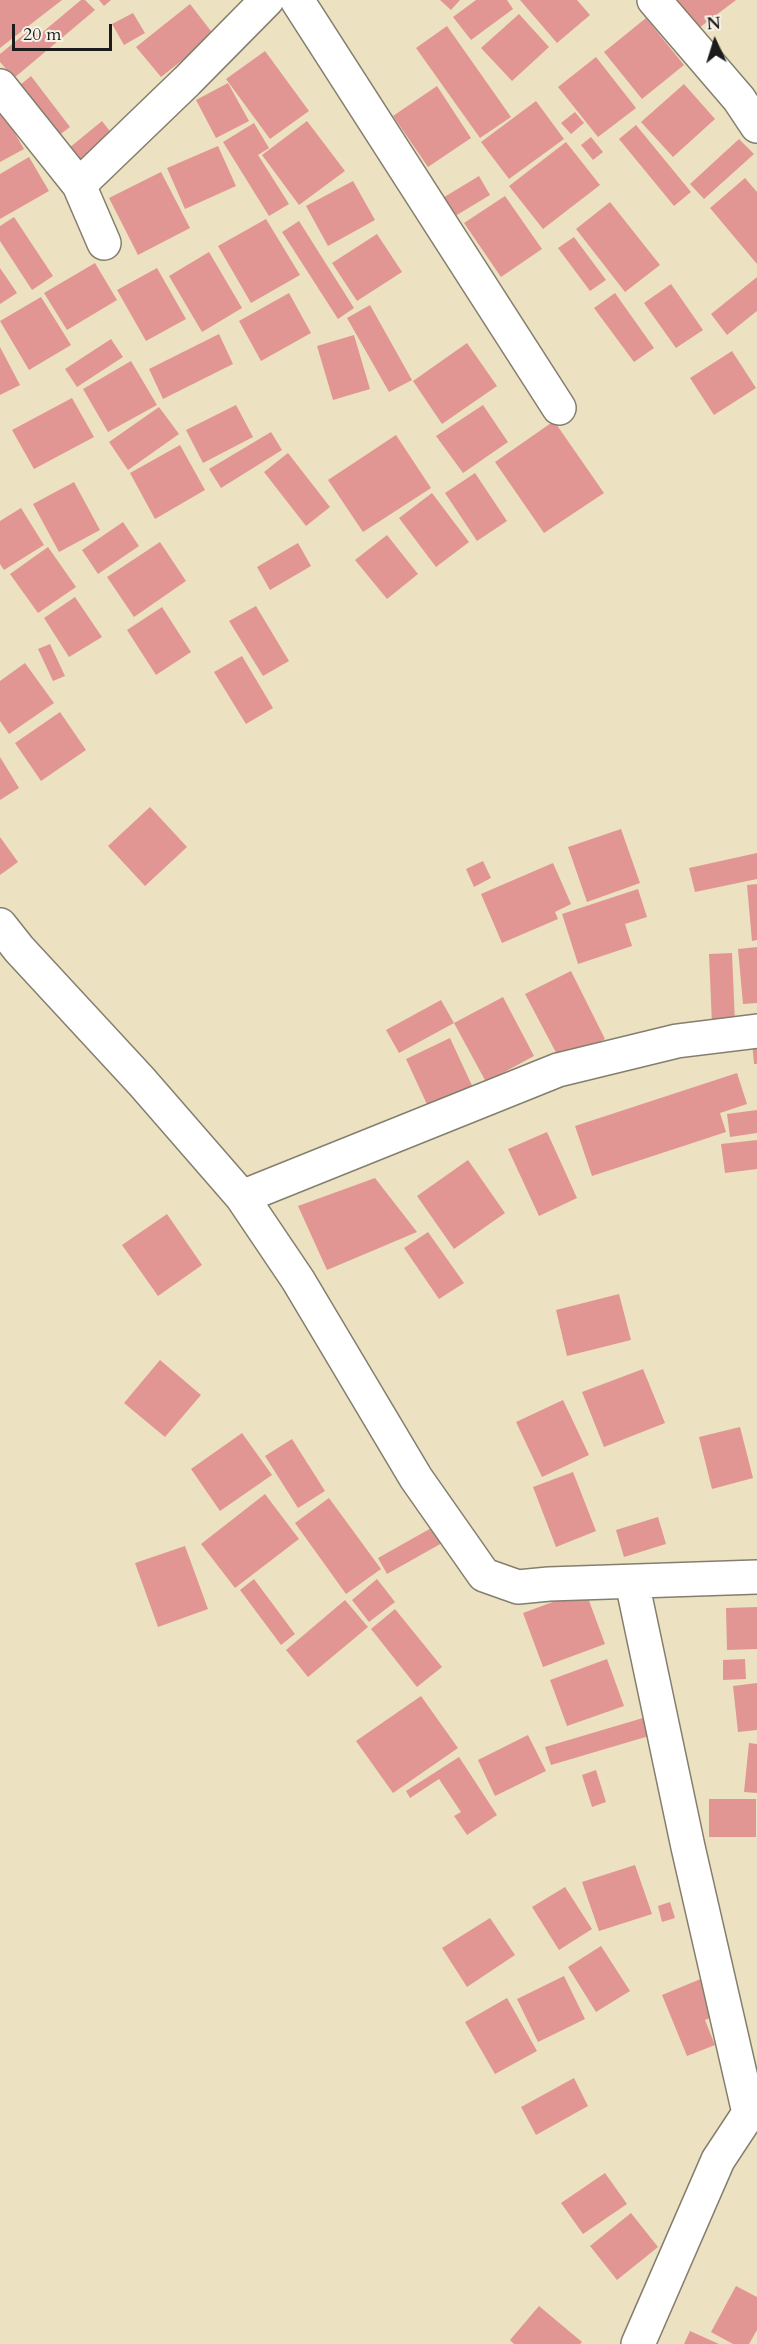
<!DOCTYPE html>
<html>
<head>
<meta charset="utf-8">
<style>
  body { margin:0 }
  #map { position:relative; width:757px; height:2344px; overflow:hidden; background:#ece1c0; font-family:Cardo,serif }
  canvas { display:block }
  .north { position:absolute; left:685px; top:12px; width:60px; height:60px; -webkit-text-stroke:4px #f7f3e8; paint-order:stroke; rotate:356deg; font-size:16px; font-weight:700; line-height:24px; text-align:center; color:#1c1c1c }
  .north::after { content:''; display:block; margin:auto; width:21px; height:27px; background:#1c1c1c; clip-path:polygon(50% 0,100% 100%,50% 72%,0 100%) }
  .scale { position:absolute; left:12px; top:24px; width:100px; height:27px; box-sizing:border-box; border:3px solid #1c1c1c; border-top:0; padding-left:8px; font-size:18px; line-height:21px; white-space:nowrap; color:#1c1c1c; -webkit-text-stroke:4px #f7f3e8; paint-order:stroke }
</style>
</head>
<body>
<div id="map">
<canvas width="757" height="2344"></canvas>
<div class="north">N</div>
<div class="scale">20 m</div>
</div>
<script>
const ctx = document.querySelector('canvas').getContext('2d');
ctx.lineJoin = 'round';
function fill(path, color) { ctx.fillStyle = color; ctx.fill(path, 'evenodd'); }
function strokePath(path, color, width, dash) { ctx.strokeStyle = color; ctx.lineWidth = width; ctx.lineCap = dash ? 'butt' : 'round'; ctx.setLineDash(dash || []); ctx.stroke(path); }
fill(new Path2D(`
  M0 0H62L0 48Z
  M81 0H85L95 10 14 78 0 62V54L32 28 38 36Z
  M99 0H111L104 6Z
  M440 0H460L451 10Z
  M476 0H507L513 9 471 40 453 17Z
  M520 0H577L590 15 557 43Z
  M671 0H736L695 31Z
  M190 4 214 35 161 77 136 47Z
  M133 13 145 33 124 45 112 24Z
  M519 14 549 47 512 81 481 48Z
  M646 18 684 65 642 99 604 52Z
  M447 26 511 117 480 138 416 48Z
  M265 51 309 111 270 139 226 79Z
  M596 57 636 108 598 137 558 87Z
  M31 76 70 127 53 140 14 90Z
  M228 83 249 121 216 138 196 100Z
  M684 84 715 119 673 157 641 122Z
  M437 86 471 138 428 167 393 116Z
  M536 101 564 139 509 179 481 142Z
  M2 111 24 149 0 162V112Z
  M575 112 584 123 571 134 561 123Z
  M102 121 116 139 78 170 63 153Z
  M307 121 345 171 299 205 262 155Z
  M254 123 269 148 258 155 289 204 269 216 223 142Z
  M636 125 691 192 674 206 619 139Z
  M591 137 603 152 593 160 581 145Z
  M739 139 754 154 704 199 690 184Z
  M566 142 600 185 543 229 509 186Z
  M218 146 236 186 185 209 167 168Z
  M29 157 49 191 0 219V174Z
  M161 172 190 228 138 255 109 198Z
  M479 176 490 195 447 221 436 202Z
  M745 178 757 192V264L710 208Z
  M353 181 375 220 328 246 306 206Z
  M505 196 542 249 501 277 464 223Z
  M610 202 660 265 625 292 576 229Z
  M14 217 53 276 32 290 0 241V226Z
  M266 219 300 275 251 303 218 246Z
  M299 221 354 308 338 319 282 232Z
  M377 234 402 272 357 301 332 263Z
  M574 237 606 280 590 291 558 248Z
  M209 252 242 308 202 332 169 276Z
  M95 263 117 300 67 330 44 293Z
  M0 268 17 293 0 304Z
  M157 268 186 319 146 341 117 290Z
  M757 277V311L727 335 711 314Z
  M671 284 703 330 676 348 644 303Z
  M289 293 311 333 261 361 239 321Z
  M615 293 654 348 634 362 594 308Z
  M41 297 71 345 29 370 0 321Z
  M370 305 412 380 389 392 347 318Z
  M219 334 233 364 163 399 149 369Z
  M354 335 370 389 333 400 317 346Z
  M111 339 123 357 77 387 65 369Z
  M467 343 497 386 442 424 413 381Z
  M0 347 20 385 0 395Z
  M732 351 756 388 714 415 690 378Z
  M131 361 157 405 108 432 83 389Z
  M72 398 94 437 34 469 12 430Z
  M236 405 253 437 203 463 186 430Z
  M483 405 508 442 463 473 436 436Z
  M159 407 179 434 128 470 109 442Z
  M554 421 604 493 544 533 495 462Z
  M271 432 282 450 221 488 209 469Z
  M396 435 431 488 363 532 328 480Z
  M180 445 205 490 155 519 130 473Z
  M288 453 330 507 306 526 264 472Z
  M475 473 507 521 477 541 445 493Z
  M74 482 100 530 59 552 33 504Z
  M432 493 469 542 436 567 399 518Z
  M21 508 44 545 4 570 0 564V521Z
  M123 522 139 546 98 574 82 550Z
  M387 535 418 574 387 599 355 560Z
  M160 542 186 581 134 617 107 577Z
  M298 543 311 566 270 590 257 567Z
  M48 547 76 587 38 613 10 574Z
  M75 597 102 637 69 657 44 618Z
  M256 606 289 661 263 676 229 621Z
  M162 607 191 652 156 675 127 630Z
  M50 644 65 676 53 681 38 649Z
  M242 656 273 708 246 724 214 672Z
  M25 663 54 703 9 734 0 721V681Z
  M60 712 86 750 41 781 15 743Z
  M0 757 19 788 0 800Z
  M150 807 187 847 145 886 108 846Z
  M621 829 640 883 587 902 568 847Z
  M0 837 18 862 0 875Z
  M757 853V879L695 892 689 868Z
  M483 861 491 878 474 887 466 869Z
  M553 863 571 904 555 912 558 919 502 943 481 894Z
  M757 884V940L752 941 747 885Z
  M638 889 647 917 625 924 632 946 578 964 562 914Z
  M757 947V1003L743 1004 738 949Z
  M732 953 735 1023 712 1024 709 954Z
  M571 971 605 1039 561 1062 525 994Z
  M503 997 534 1056 486 1082 454 1023 399 1053 386 1030 441 1000 454 1023Z
  M450 1038 475 1092 431 1113 406 1059Z
  M752 1042H757V1064H754Z
  M737 1073 747 1104 720 1113 726 1132 592 1176 575 1126Z
  M757 1110V1133L730 1137 727 1114Z
  M547 1132 577 1198 539 1216 508 1149Z
  M757 1140V1169L725 1173 721 1144Z
  M468 1160 505 1213 454 1249 417 1196Z
  M375 1178 417 1232 327 1270 298 1206Z
  M167 1214 202 1265 158 1296 122 1245Z
  M428 1232 464 1283 439 1299 404 1248Z
  M619 1294 631 1340 567 1356 556 1310Z
  M160 1360 201 1395 165 1437 124 1403Z
  M643 1369 665 1423 604 1447 582 1392Z
  M563 1400 589 1455 542 1477 516 1422Z
  M740 1427 753 1478 712 1489 699 1437Z
  M242 1433 272 1475 220 1511 191 1469Z
  M292 1439 325 1491 298 1508 265 1456Z
  M573 1472 596 1531 556 1547 533 1487Z
  M265 1494 299 1539 235 1588 201 1544Z
  M329 1498 381 1569 346 1594 295 1523Z
  M658 1517 666 1544 624 1557 616 1530Z
  M442 1522 451 1538 387 1574 378 1558Z
  M185 1546 208 1609 158 1627 135 1563Z
  M254 1579 295 1634 281 1645 240 1590Z
  M377 1579 395 1602 369 1622 352 1600Z
  M585 1590 605 1644 543 1667 523 1613Z
  M345 1600 368 1627 308 1677 286 1650Z
  M757 1607V1649L727 1650 726 1608Z
  M395 1609 442 1667 417 1687 371 1629Z
  M607 1659 624 1706 567 1726 550 1680Z
  M745 1659 746 1679 723 1680V1660Z
  M757 1683V1730L738 1732 733 1686Z
  M421 1696 458 1748 393 1793 356 1741Z
  M643 1718 649 1736 551 1765 545 1747Z
  M528 1735 546 1771 495 1796 478 1760Z
  M749 1743 757 1744V1793L744 1792Z
  M459 1757 497 1815 467 1835 454 1816 461 1812 439 1779 410 1798 406 1791Z
  M596 1770 606 1802 592 1807 582 1775Z
  M709 1799H756V1837H709Z
  M635 1865 652 1914 599 1931 582 1882Z
  M565 1887 592 1929 559 1950 532 1907Z
  M670 1902 675 1918 662 1922 658 1906Z
  M490 1918 515 1955 467 1987 442 1948Z
  M601 1946 630 1991 596 2012 568 1967Z
  M564 1976 585 2019 538 2042 517 1999Z
  M703 1978 718 2015 705 2020 715 2045 687 2056 662 1995Z
  M507 1998 537 2051 495 2074 465 2022Z
  M574 2078 588 2106 536 2135 521 2107Z
  M605 2173 627 2204 583 2234 561 2203Z
  M631 2213 658 2247 617 2280 590 2246Z
  M736 2286 757 2297V2330L749 2344H733L711 2332Z
  M539 2306 582 2342 580 2344H514L510 2340Z
  M690 2331 719 2344H684Z`), '#e29693');
const minor = new Path2D(`
  M297 0 559 408
  M654 0 739 99 757 126
  M0 86 79 185 104 243
  M79 185 187 81 267 0
  M0 925 19 949 142 1082 242 1197 298 1280 416 1478 484 1575 518 1587 549 1584 757 1577
  M242 1197 558 1070 677 1041 757 1031
  M632 1582 688 1847 749 2113
  M638 2344 718 2160 749 2113 757 2109`);
strokePath(minor, '#847e6e', 36);
strokePath(minor, '#fff', 33);
</script>
</body>
</html>
